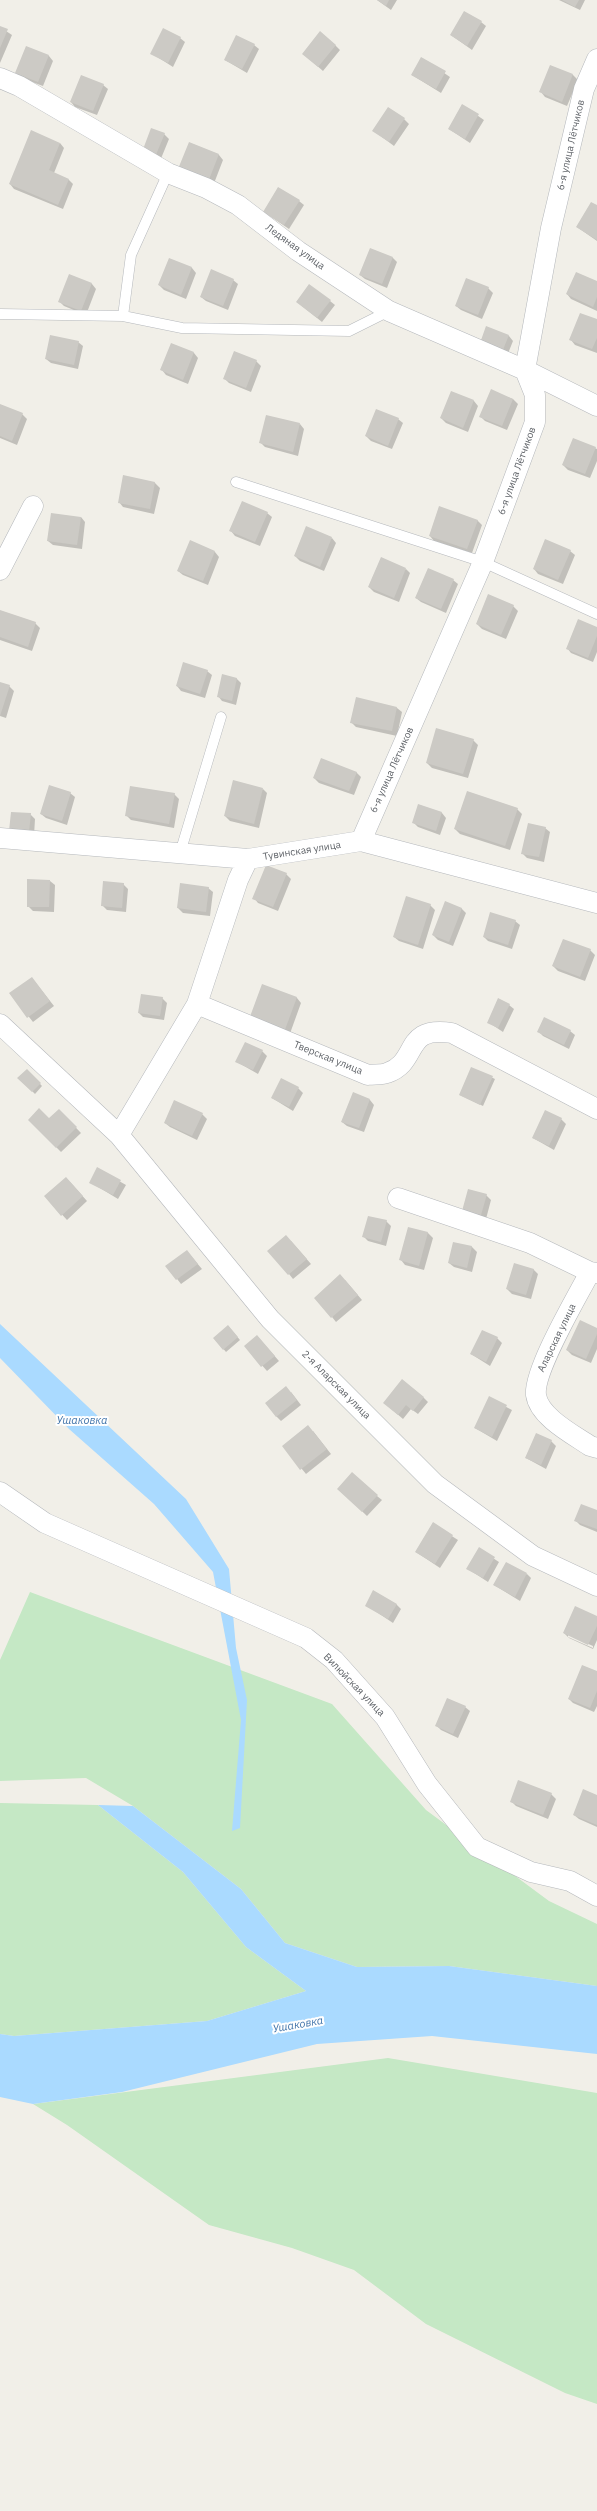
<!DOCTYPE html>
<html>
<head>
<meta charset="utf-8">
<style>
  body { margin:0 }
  canvas { display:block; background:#f1efe8 }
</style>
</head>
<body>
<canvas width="597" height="2511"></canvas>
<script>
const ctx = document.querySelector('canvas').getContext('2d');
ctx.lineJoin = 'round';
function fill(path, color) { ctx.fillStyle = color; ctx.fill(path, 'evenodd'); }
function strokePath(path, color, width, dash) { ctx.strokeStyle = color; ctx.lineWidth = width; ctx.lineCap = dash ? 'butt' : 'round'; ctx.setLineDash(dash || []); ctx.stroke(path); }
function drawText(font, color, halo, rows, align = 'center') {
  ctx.font = font + ' "IBM Plex Sans",sans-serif'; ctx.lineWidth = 4; ctx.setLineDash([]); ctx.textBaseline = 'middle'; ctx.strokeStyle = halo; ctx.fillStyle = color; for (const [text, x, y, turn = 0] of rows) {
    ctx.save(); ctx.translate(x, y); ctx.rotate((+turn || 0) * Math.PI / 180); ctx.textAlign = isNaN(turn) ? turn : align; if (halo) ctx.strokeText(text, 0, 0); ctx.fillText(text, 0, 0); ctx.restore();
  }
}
fill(new Path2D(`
  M30 1592 332 1704 426 1810 549 1901 597 1924V1986L449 1966 357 1967 285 1943 241 1889 133 1806 86 1778 0 1781V1660Z
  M0 1803 98 1805 183 1872 246 1947 306 1991 207 2021 14 2036 0 2034Z
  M388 2058 597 2093V2404L565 2393 426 2324 354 2270 292 2248 209 2225 67 2125 33 2104Z`), '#c5e8c5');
fill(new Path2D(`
  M0 1324 186 1499 229 1569 236 1648 247 1700 240 1828 232 1831 241 1720 213 1572 154 1504 69 1429 0 1358Z
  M98 1805 133 1806 241 1889 285 1943 357 1967 449 1966 597 1986V2054L432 2036 317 2044 122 2092 33 2104 0 2097V2034L14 2036 207 2021 306 1991 246 1947 183 1872Z`), '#aadaff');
fill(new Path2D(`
  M377 0H397L391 10Z
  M559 0H585L580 10Z
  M481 22 486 26 472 50 451 35Z
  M0 27 12 35 0 63Z
  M180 38 185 42 173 67 151 53Z
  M254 45 259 49 247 73 225 60Z
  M335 45 340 50 323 71 308 58Z
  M27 47 49 56 53 61 43 86 21 78 16 73Z
  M422 58 450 77 441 93 412 75Z
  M551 66 573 75 578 80 567 106 545 97 541 92Z
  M103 85 108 89 97 115 75 107 71 102Z
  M462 105 484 120 470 143 449 129Z
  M404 119 409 124 394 146 374 131Z
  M164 134 169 139 160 161 148 156Z
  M60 143 64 148 54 173 69 180 73 184 63 209 14 189 10 184Z
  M190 143 219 155 223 160 213 186Z
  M299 201 304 205 289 229 264 212Z
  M597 206V241L577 227Z
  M371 249 393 258 397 262 387 288 365 279 360 275Z
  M170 259 192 268 196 273 186 299 164 290 159 285Z
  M70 275 92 284 96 289 86 315 64 306 59 301Z
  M233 280 238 284 228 310 206 301 201 297Z
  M597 282V311L571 299 567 294Z
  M488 288 493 293 482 319 461 310 456 306Z
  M330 301 335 305 322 322 297 302Z
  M597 321V353L575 345 571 340Z
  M487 327 509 336 513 341 507 356Z
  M78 342 83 346 78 369 51 363 46 359Z
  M172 344 194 353 198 358 188 384 166 375 162 370Z
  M256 361 261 366 251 392 229 383 224 378Z
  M491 391 513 399 518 404 507 430 485 421 481 417Z
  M452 392 474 401 478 406 468 432 446 423 441 418Z
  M0 405 22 414 27 419 17 445 0 438Z
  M398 419 403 423 392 449 371 441 366 436Z
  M300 424 304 429 298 456 265 447 260 442Z
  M574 439 597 449V461L590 478 568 470 563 465Z
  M124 477 155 483 160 488 154 514 123 507 119 502Z
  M267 513 272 517 260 546 235 536 231 531Z
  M81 517 85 522 82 549 53 545 48 541Z
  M477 520 482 525 472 553 434 541 430 536Z
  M332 538 336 543 324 571 300 561 295 556Z
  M190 542 215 552 219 557 208 585 183 575 178 571Z
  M570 551 575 555 563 584 538 574 534 569Z
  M406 569 410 573 399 602 374 592 369 587Z
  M453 580 458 584 446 613 421 602 416 598Z
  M513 606 518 611 506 639 482 629 477 624Z
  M0 611 35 623 40 628 32 651 0 640Z
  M597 628V652L593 662 571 653 567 648Z
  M207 671 212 675 205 698 181 691 177 686Z
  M236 678 241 683 236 705 222 701 218 696Z
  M0 683 9 686 14 691 6 718 0 716Z
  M357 699 397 708 402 712 397 736 356 727 351 722Z
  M473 740 478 745 468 778 432 768 427 763Z
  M356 772 361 777 354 795 319 783 314 778Z
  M263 789 267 793 259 828 230 821 225 816Z
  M70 793 75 797 67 825 46 818 41 814Z
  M174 794 179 799 174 828 131 820 126 815Z
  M419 805 442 813 446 818 440 835 418 827 413 822Z
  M517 809 522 814 510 850 460 834 455 829Z
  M30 814 35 819 34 836 15 835Z
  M545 828 550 832 544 862 527 858 522 853Z
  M286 874 291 879 278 911 258 903 254 898Z
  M50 881 55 885 54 912 33 911 28 906Z
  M123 884 128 889 126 912 107 910 102 905Z
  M208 888 213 892 210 916 183 913 178 908Z
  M430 905 435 910 423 949 399 941 394 937Z
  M461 908 466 913 453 946 438 940 433 935Z
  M515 921 520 925 512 949 488 941 484 937Z
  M590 950 595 955 585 981 558 971 553 966Z
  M32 978 54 1006 33 1022 11 994Z
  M263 986 297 998 301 1003 288 1039Z
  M162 998 167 1003 164 1020 143 1017 139 1013Z
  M509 1005 514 1009 503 1032 488 1022Z
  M570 1031 575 1035 569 1049 543 1036 539 1032Z
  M262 1051 267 1056 258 1074 237 1062Z
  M472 1068 495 1079 483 1106 460 1095Z
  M27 1070 42 1086 35 1094 19 1078Z
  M298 1088 303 1093 293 1111 272 1098Z
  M353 1094 370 1100 374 1105 364 1132 347 1126 342 1122Z
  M59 1110 81 1133 61 1152 29 1120 49 1119Z
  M202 1114 207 1119 197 1140 170 1127 165 1123Z
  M561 1119 566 1124 554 1150 533 1138Z
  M98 1169 126 1185 118 1199 90 1182Z
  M70 1182 87 1201 67 1220 45 1196Z
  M486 1195 491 1200 486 1219 468 1215Z
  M386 1221 391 1226 386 1246 368 1241 364 1237Z
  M409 1228 428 1233 433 1238 424 1270 405 1265 401 1260Z
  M291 1241 311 1264 293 1279 289 1274Z
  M454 1243 472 1247 477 1252 472 1272 454 1267 449 1263Z
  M191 1256 202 1269 181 1284 167 1266Z
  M533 1269 538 1274 531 1299 512 1294 507 1289Z
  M345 1280 362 1300 336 1322 332 1317Z
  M228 1326 240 1340 226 1352 214 1338Z
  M597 1329V1349L591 1363 572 1355 567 1350Z
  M257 1336 279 1361 267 1371 245 1346Z
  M497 1338 502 1343 490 1366 471 1354Z
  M291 1392 301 1405 281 1421 276 1416Z
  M423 1397 428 1402 418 1414 411 1409 403 1419 389 1407Z
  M489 1398 512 1410 497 1441 475 1428Z
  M313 1431 331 1454 306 1474 283 1446Z
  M551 1441 556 1446 546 1469 526 1458Z
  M343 1493 377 1496 382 1500 367 1516Z
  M597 1512V1532L580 1525 576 1521Z
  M433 1524 458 1540 440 1568 416 1552Z
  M479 1549 499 1562 488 1582 468 1569Z
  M527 1574 531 1578 520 1601 494 1585Z
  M396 1604 401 1609 393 1623 366 1605Z
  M597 1617V1640L593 1649 569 1638 564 1633ZM568 1635 593 1646V1648L568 1637Z
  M597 1672V1706L594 1712 573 1703 569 1699Z
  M465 1707 470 1711 458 1738 441 1730 436 1725Z
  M551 1794 556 1799 548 1819 516 1806 511 1801Z
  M597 1796V1827L579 1819 574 1815Z`), '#0003');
fill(new Path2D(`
  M377 0H389L386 6Z
  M562 0H579L575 7Z
  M464 11 482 21 467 46 450 35Z
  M0 26 8 29 0 48Z
  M163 28 181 37 168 63 150 54Z
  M320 31 336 45 318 67 302 54Z
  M236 35 255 44 242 69 224 60Z
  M26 46 49 55 38 82 15 73Z
  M421 57 446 71 436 89 411 75Z
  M550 65 573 74 562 102 539 92Z
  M81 75 104 84 93 111 70 102Z
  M462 104 479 114 465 139 448 129Z
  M388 107 405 118 389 142 372 131Z
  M151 128 165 133 155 157 142 152Z
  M31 130 60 143 49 170 69 179 58 205 9 184Z
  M189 142 219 154 208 182 178 169Z
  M278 187 300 200 284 225 263 212Z
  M591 202 597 205V240L576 227Z
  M370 248 393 257 382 284 359 275Z
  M169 258 192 267 181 295 158 285Z
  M211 269 234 279 223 306 200 297Z
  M576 272 597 281V297L593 307 566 294Z
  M69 274 92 283 81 311 58 302Z
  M466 278 489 287 478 315 455 306Z
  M309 284 331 300 317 318 296 302Z
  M580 313 597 319V338L592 349 569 340Z
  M486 326 509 335 502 352 480 343Z
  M50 335 79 341 74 365 45 359Z
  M171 343 194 352 183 380 160 370Z
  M234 351 257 360 246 388 223 379Z
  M491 389 513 399 502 426 479 417Z
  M451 391 474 400 463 428 440 418Z
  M0 404 23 413 12 441 0 436Z
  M376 409 399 418 388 446 365 436Z
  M266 415 300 423 293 452 259 443Z
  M573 438 596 447 585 474 562 465Z
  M123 475 155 482 150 509 118 503Z
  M242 501 268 512 255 542 229 531Z
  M439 506 478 520 467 549 429 536Z
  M51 513 81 517 77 545 47 541Z
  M306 526 332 537 320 567 294 556Z
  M545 539 571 550 558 580 533 569Z
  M190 540 215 551 203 581 177 571Z
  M381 557 406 568 394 598 368 587Z
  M428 568 454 579 441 609 415 598Z
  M488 594 514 605 501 635 476 624Z
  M0 610 36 622 28 647 0 637Z
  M578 619 597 627V636L588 658 566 649Z
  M183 662 208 670 200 694 176 686Z
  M222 674 237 678 232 701 217 697Z
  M0 682 10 685 0 716Z
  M356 697 397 707 392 731 350 723Z
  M436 728 474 739 463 774 426 763Z
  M321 758 357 772 349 791 313 778Z
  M233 780 263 788 254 824 224 816Z
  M49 785 71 792 62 821 40 814Z
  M130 786 175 793 169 824 125 816Z
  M467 791 518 808 505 846 454 829Z
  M418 804 442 812 436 831 412 823Z
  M11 812 31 813 29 832 9 831Z
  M528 823 546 827 539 857 521 854Z
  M266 865 287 873 273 907 252 899Z
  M27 879 50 880 49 907H27Z
  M103 881 124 883 122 908 101 906Z
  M180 883 209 887 206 912 177 908Z
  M406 896 431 904 418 945 393 937Z
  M445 901 462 908 449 942 432 935Z
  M490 912 516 920 508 945 483 937Z
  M563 939 591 949 580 977 552 966Z
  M32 977 50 1001 27 1018 9 993Z
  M262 984 297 997 283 1035 248 1022Z
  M141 994 163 997 160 1016 138 1013Z
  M498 998 510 1004 498 1028 487 1023Z
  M544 1017 571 1030 564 1045 537 1032Z
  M245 1042 263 1050 253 1070 235 1062Z
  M471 1067 493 1076 480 1105 459 1095Z
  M27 1069 41 1083 32 1092 17 1078Z
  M281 1078 299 1087 289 1107 271 1098Z
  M353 1092 370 1099 359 1128 341 1122Z
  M174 1100 203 1113 192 1136 164 1123Z
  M39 1108 49 1118 59 1109 77 1127 56 1148 28 1120Z
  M545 1110 562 1118 549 1146 532 1138Z
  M97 1167 121 1180 113 1195 89 1183Z
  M66 1177 83 1196 61 1216 44 1196Z
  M468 1189 487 1194 481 1215 462 1211Z
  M368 1216 387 1220 381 1242 362 1237Z
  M408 1227 428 1232 419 1266 399 1260Z
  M286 1235 307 1259 288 1275 267 1251Z
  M453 1242 472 1246 467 1268 448 1263Z
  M187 1250 198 1264 176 1280 165 1266Z
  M514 1263 534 1269 526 1295 506 1289Z
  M340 1274 358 1295 331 1318 314 1298Z
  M580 1320 597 1328V1334L586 1359 566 1350Z
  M228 1325 238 1337 223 1350 213 1338Z
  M482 1330 498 1337 486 1362 470 1354Z
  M257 1335 275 1356 261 1367 244 1346Z
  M402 1379 424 1397 413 1411 406 1405 398 1415 383 1403Z
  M286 1386 297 1400 276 1417 265 1403Z
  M489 1396 507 1405 492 1437 474 1428Z
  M308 1425 327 1449 300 1470 282 1446Z
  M536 1433 552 1440 541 1465 525 1458Z
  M352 1472 378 1495 362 1512 337 1489Z
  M581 1504 597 1510V1529L574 1521Z
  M433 1522 453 1535 435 1564 415 1552Z
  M479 1547 495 1557 483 1578 466 1569Z
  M506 1562 527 1573 515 1597 493 1585Z
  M373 1590 397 1604 388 1619 365 1606Z
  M575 1606 597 1616V1626L588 1645 563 1633Z
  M582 1665 597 1671V1691L590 1708 568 1699Z
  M447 1698 466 1706 453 1734 435 1726Z
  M518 1780 552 1793 543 1815 510 1802Z
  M583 1789 597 1795V1825L573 1815Z`), '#cccac5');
const lane = new Path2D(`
  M0 314 123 316 182 328 349 331 389 311
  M123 316 131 255 168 173
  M236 482 483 562 597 614
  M180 853 221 717`);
const street = new Path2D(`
  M0 78 19 86 168 173 206 188 238 205 298 251 389 311 525 370 597 406
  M0 570 33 506
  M0 838 248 859 361 841 597 903
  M361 841 483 562 535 422V395L525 370 551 228 584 89 597 59
  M197 1004 368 1075C374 1074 382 1075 387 1073 420 1062 402 1025 452 1033L597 1109
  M0 1024 119 1135 270 1319 435 1484 533 1556 597 1586
  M119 1135 197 1004 238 880 248 859
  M398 1198 530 1243 590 1272 597 1273
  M590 1272C577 1297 533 1371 536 1395 539 1417 574 1435 590 1446L597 1448
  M0 1492 45 1523 306 1638 334 1660 385 1717 427 1784 477 1847 531 1872 570 1881 597 1896`);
strokePath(lane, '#b5b8bc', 11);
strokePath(street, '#b5b8bc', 21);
strokePath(lane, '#fff', 10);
strokePath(street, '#fff', 20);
drawText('10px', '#5f6368', '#fff', [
  ["6-я улица Лётчиков",571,145,-77],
  ["Ледяная улица",295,247,36],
  ["6-я улица Лётчиков",517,471,-70],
  ["6-я улица Лётчиков",392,770,-66],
  ["Тувинская улица",302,851,-9],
  ["Тверская улица",328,1058,22],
  ["Аларская улица",557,1338,-64],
  ["2-я Аларская улица",336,1385,45],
  ["Вилюйская улица",354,1685,46]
]);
drawText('italic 11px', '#4174aa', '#fff', [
  ["Ушаковка",82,1421],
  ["Ушаковка",298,2025,-10]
]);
</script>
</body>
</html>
